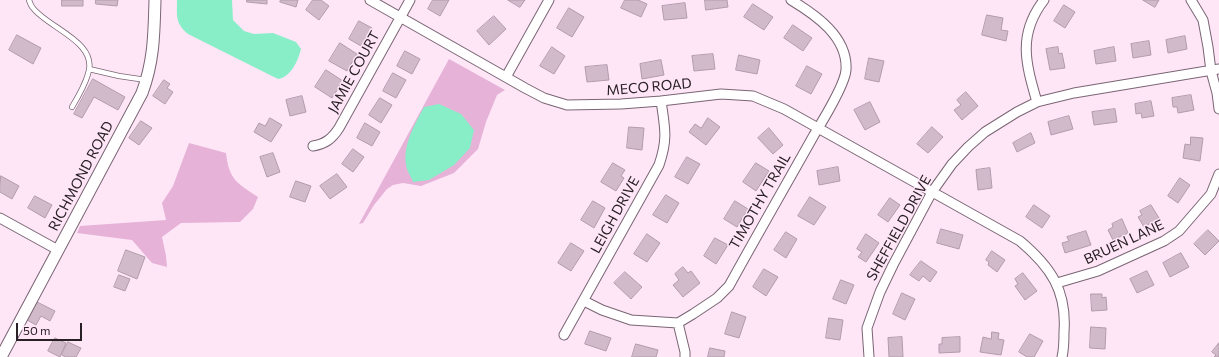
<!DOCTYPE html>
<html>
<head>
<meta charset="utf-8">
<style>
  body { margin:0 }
  #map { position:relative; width:1219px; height:357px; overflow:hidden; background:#fee6f7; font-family:Commissioner,sans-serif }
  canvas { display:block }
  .scale { position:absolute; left:16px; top:323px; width:66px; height:18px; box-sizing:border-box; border:2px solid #292026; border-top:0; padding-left:5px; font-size:12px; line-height:14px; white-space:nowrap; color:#292026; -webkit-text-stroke:3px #fee6f7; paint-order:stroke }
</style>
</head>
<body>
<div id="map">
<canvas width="1219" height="357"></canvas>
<div class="scale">50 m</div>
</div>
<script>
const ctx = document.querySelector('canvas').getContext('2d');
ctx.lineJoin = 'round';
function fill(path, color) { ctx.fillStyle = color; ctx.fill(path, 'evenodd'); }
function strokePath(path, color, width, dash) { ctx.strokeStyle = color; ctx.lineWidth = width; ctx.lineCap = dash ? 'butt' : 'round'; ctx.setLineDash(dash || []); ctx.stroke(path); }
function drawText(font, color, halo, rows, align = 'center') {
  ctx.font = font + ' Commissioner,sans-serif'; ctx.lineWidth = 3; ctx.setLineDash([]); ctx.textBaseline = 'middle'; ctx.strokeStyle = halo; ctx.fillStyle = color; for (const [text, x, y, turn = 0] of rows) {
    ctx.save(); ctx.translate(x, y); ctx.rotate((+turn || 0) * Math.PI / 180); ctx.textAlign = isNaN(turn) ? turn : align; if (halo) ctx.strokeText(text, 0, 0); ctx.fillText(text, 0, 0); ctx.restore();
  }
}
fill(new Path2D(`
  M449 59 505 90 497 95 486 122 478 149 454 173 421 186 403 183 393 185 387 189 374 205 363 223 359 224Z
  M189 143 226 153C229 180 237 183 258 197L253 209 240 222 181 223 162 237 166 256 167 267 152 263 132 240 77 233 80 226 166 220 162 203 173 186Z`), '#e6b2d8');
fill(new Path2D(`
  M177 0H232L233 20 244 31 254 34 273 33 296 42 301 49C298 61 291 77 278 79L188 34C175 23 177 16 177 0Z
  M439 104 461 114 474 130 470 148 454 165 429 180 413 182C411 176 406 170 406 164 403 144 415 124 424 107Z`), '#87eec8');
const building = new Path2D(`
  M62 0H83V6H62Z
  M96 0H118L117 6 96 4Z
  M247 0H267V4L247 2Z
  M281 0H298L296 7 280 2Z
  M313 0H321L329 6 319 20 306 10Z
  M433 0H449L440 16 428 9Z
  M508 0H525L520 7Z
  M625 0H638L647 4 641 17 621 8Z
  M705 0H727L728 7 706 10Z
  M1143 0H1159L1155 7Z
  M685 3 687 18 664 20 662 6Z
  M753 4 773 17 764 30 744 17Z
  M1064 5 1075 12 1065 28 1054 21Z
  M569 8 584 17 572 37 557 28Z
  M987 15 1003 18 1001 30 1008 31 1006 41 982 35Z
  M494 16 506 29 489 45 477 31Z
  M359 21 372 28 361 46 349 39Z
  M793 25 812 38 803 51 784 38Z
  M17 35 41 48 33 64 9 50Z
  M1185 36 1187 49 1168 53 1166 40Z
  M1149 41 1151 55 1133 58 1131 44Z
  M340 43 357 54 347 71 329 61Z
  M552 47 565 56 554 74 540 66Z
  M1058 47 1059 54 1062 53 1065 68 1050 70 1046 49Z
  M1114 47 1116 61 1096 64 1094 51Z
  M405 51 420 59 412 74 397 66Z
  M713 54 715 69 694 71 692 56Z
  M739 55 760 60 757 74 736 70Z
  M869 58 884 61 879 82 865 79Z
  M661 60 664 75 642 79 640 64Z
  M607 65 609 80 587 82 585 67Z
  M807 66 822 74 811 94 796 86Z
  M326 70 343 81 332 98 315 87Z
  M393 73 406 80 396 98 383 91Z
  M93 79 125 97 118 110 94 97 82 118 74 114Z
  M164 80 170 84 167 88 173 92 165 104 153 96Z
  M966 92 978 106 962 120 954 110 961 105 957 100Z
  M1191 95 1194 110 1178 113 1177 107H1173L1172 98Z
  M302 96 306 112 290 116 286 100Z
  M380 98 392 105 381 123 369 115Z
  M1151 101 1154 116 1142 118 1141 113 1136 114 1135 104Z
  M870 102 880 122 865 130 854 110Z
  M1115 109 1117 122 1094 125 1092 112Z
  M1069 116 1073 129 1051 135 1048 122Z
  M270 118 282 125 271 142 254 132 259 123 265 126Z
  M708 118 720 127 706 145 689 132 695 124 701 128Z
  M141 121 152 128 139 145 129 138Z
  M365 123 380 132 372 146 357 138Z
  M629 127 644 128 642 150 627 148Z
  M932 127 943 137 928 153 917 144Z
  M769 128 783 145 773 154 758 138Z
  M1031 133 1035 143 1017 152 1013 143Z
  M1191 137 1203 138 1200 161 1183 158 1185 144 1190 145Z
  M353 149 364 157 353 172 342 164Z
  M273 153 280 172 267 177 260 157Z
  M687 157 700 164 688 184 675 177Z
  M613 163 625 170 621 176 624 178 616 191 601 182Z
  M756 163 769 171 756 191 743 182Z
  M838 167 840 181 819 185 817 171Z
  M990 168 992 188 978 190 976 170Z
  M337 174 347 187 330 199 320 186Z
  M1 176 19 186 12 199 0 192Z
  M1180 178 1190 185 1178 203 1168 196Z
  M296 181 311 186 305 202 290 197Z
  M666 195 679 203 667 223 653 215Z
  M35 196 52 205 45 218 28 208Z
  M810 197 826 207 814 225 798 216Z
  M890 198 900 205 888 222 878 215Z
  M593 201 605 208 594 228 581 220Z
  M735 201 748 209 737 227 724 219Z
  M1034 205 1050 216 1042 228 1026 217Z
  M1151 205 1159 218 1144 227 1138 217 1142 215 1140 211Z
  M1122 219 1128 233 1113 240 1108 230 1113 227 1112 224Z
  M941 229 963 235 959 249 937 243Z
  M1208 230 1219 241 1205 255 1194 244Z
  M1086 231 1091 245 1065 253 1062 243 1069 241 1067 237Z
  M786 232 797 239 786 258 774 250Z
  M647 234 660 243 647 262 634 254Z
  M866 234 879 243 866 262 858 257 862 252 857 249Z
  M715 238 728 245 716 264 704 256Z
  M571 243 584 251 571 271 558 263Z
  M126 250 145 257 137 279 118 271Z
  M992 251 1005 260 997 272 988 265 989 262 986 260Z
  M1181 253 1189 267 1170 277 1163 263Z
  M921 261 937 272 930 282 923 276 919 281 910 275Z
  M683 267 688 273 691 271 700 283 683 297 673 285 679 280 675 274Z
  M764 269 778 277 766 296 753 287Z
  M1147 271 1154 285 1137 293 1130 279Z
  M625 272 642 287 631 299 614 283Z
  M1023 273 1037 291 1025 300 1015 286 1018 284 1015 279Z
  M119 275 130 279 125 291 114 287Z
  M841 280 854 285 846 304 833 299Z
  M902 293 915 299 905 320 893 314Z
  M1091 294H1102V298L1106 297 1107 310 1092 311Z
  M37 302 55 311 50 321 41 316 36 325 27 320Z
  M732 312 746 317 739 338 725 334Z
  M829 318 843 320 840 340 826 338Z
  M1091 327 1106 328 1105 349 1090 348Z
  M590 331 611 338 606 351 585 344Z
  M992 332 999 333 998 339 1004 340 1001 355 980 352 983 337 991 339Z
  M1030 334 1043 341 1034 357H1027L1019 352Z
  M902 337 903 357H889L888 338Z
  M960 337V352L939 353V344H942V338Z
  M55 338 66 343 60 357 48 351Z
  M68 342 81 348 76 357H65L62 355Z
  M1219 343V357H1214L1216 355 1212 352Z
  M636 344 658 350 656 357H632Z
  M710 348 725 351 724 357H708Z`);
fill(building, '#d1baca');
strokePath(building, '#b29cac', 1);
const service = new Path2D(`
  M29 0C30 3 31 6 33 8 48 28 99 42 88 74 85 85 78 97 72 107
  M89 69 119 76 146 80`);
const minor = new Path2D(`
  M370 0 525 88 544 98 567 105 621 104 661 101 721 94 753 96 784 109 1020 241C1051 267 1067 291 1064 332 1064 340 1064 349 1062 357
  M1191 0 1203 20 1208 47 1211 71 1217 93 1219 109
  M506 77 549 0
  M1037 102C1026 64 1017 35 1044 0
  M313 146C325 144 332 139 339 128L410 0
  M0 218 58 250
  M1057 283 1098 271 1164 241 1179 231 1211 194 1219 174
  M584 301 602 310 631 320 678 323 693 314 717 298 729 286C757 235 786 185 814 135 822 122 845 84 846 70 848 37 816 15 791 0
  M678 323 685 352V357
  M564 335 659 165C668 139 665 128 661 101
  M869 357 867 328 880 292 893 265 932 192 952 164 968 147 985 132 1017 112 1037 102 1074 93 1219 69`);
const tertiary = new Path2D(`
  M1 357 142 93C154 61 154 34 155 0`);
strokePath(service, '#7a6574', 6);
strokePath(minor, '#7a6574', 11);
strokePath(tertiary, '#7a6574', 13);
strokePath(service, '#fff', 4.5);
strokePath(minor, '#fff', 9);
strokePath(tertiary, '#fff', 11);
drawText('14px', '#292026', '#fee6f7', [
  ["JAMIE COURT",354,72,-61],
  ["MECO ROAD",649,87,-5],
  ["RICHMOND ROAD",81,176,-62],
  ["TIMOTHY TRAIL",760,201,-60],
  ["LEIGH DRIVE",615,215,-61],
  ["SHEFFIELD DRIVE",899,228,-61],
  ["BRUEN LANE",1124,242,-25]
]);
</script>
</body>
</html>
